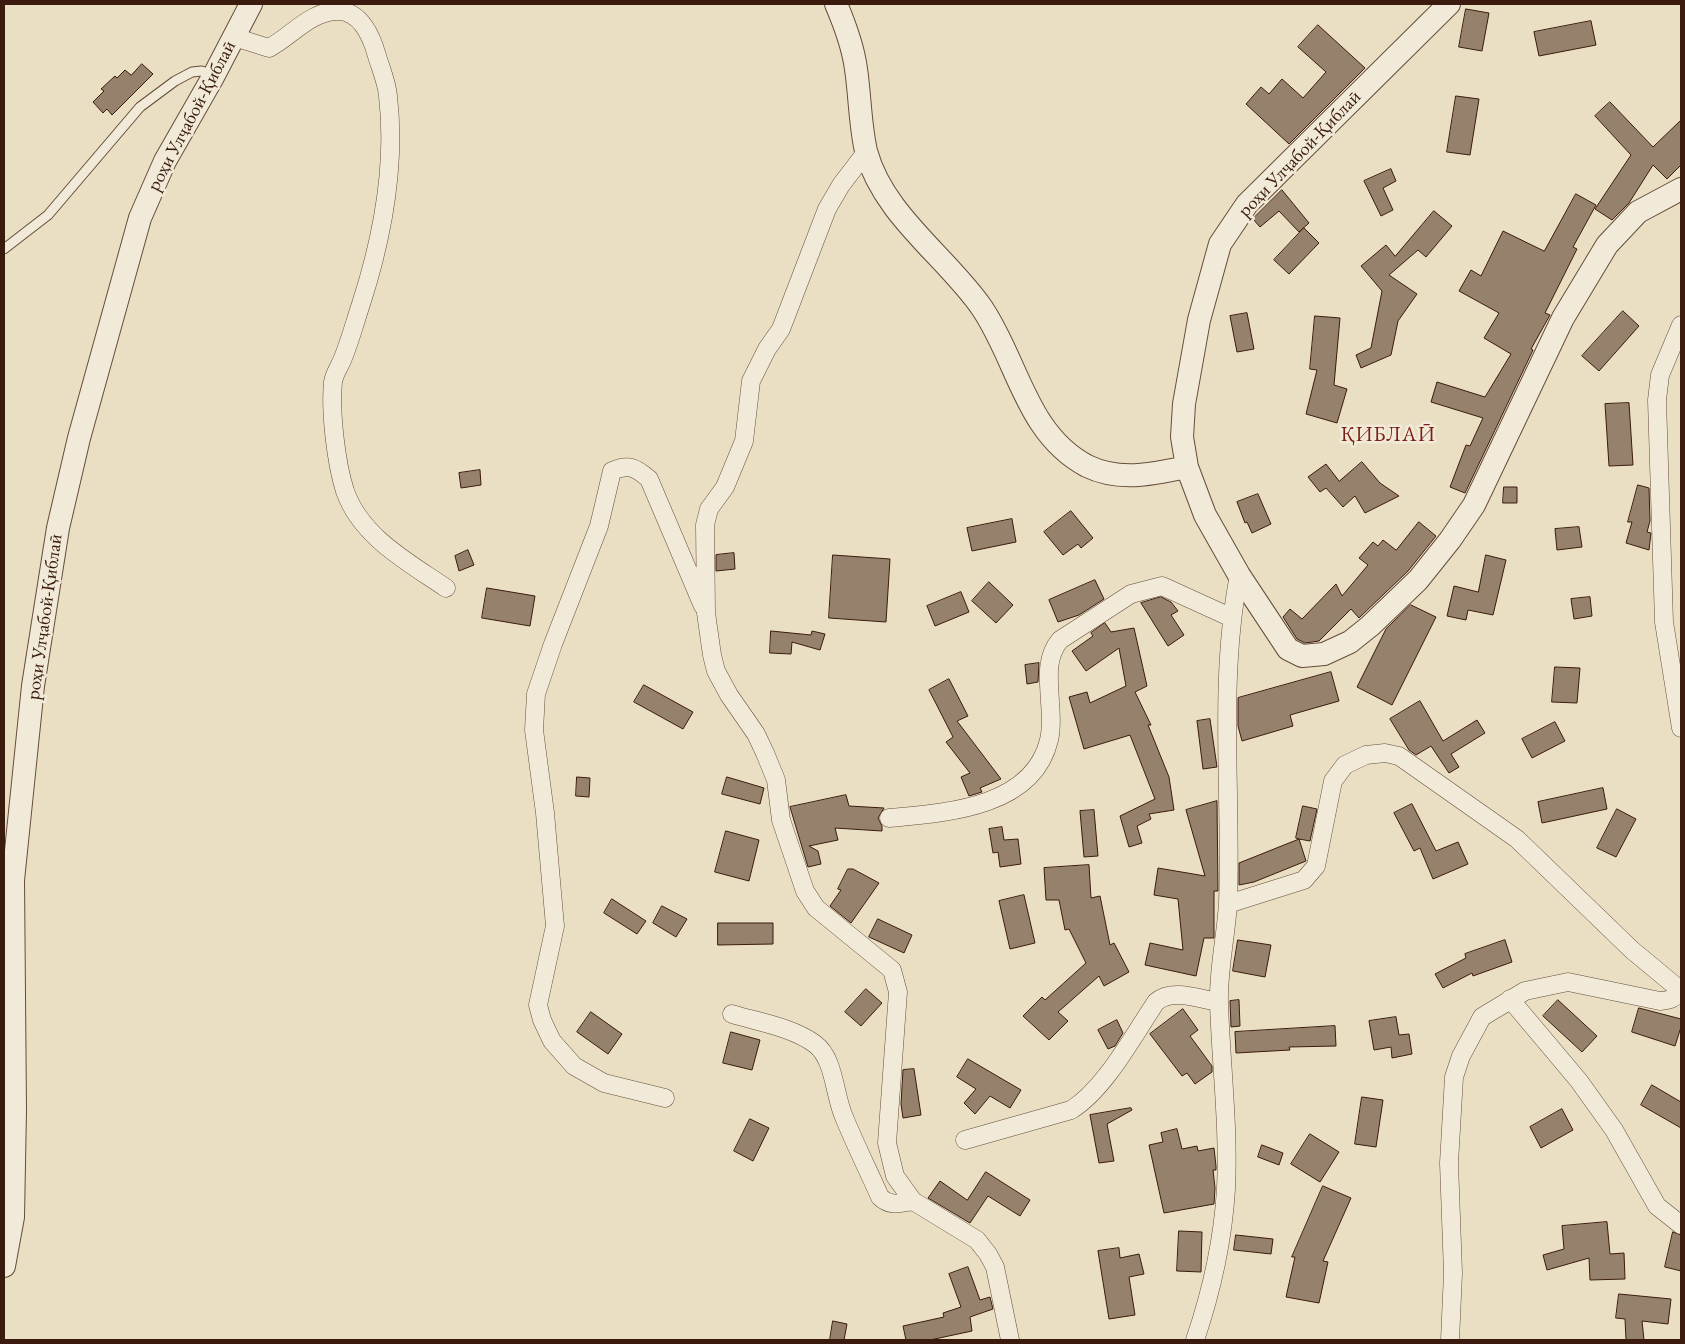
<!DOCTYPE html>
<html>
<head>
<meta charset="utf-8">
<style>
  body { margin:0 }
  #map { position:relative; width:1685px; height:1344px; overflow:hidden; background:#eadfc3; font-family:"EB Garamond",serif }
  canvas { display:block }
  .frame { position:absolute; inset:0; border:5px solid #3a1b0e; pointer-events:none }
</style>
</head>
<body>
<div id="map">
<canvas width="1685" height="1344"></canvas>
<div class="frame"></div>
</div>
<script>
const ctx = document.querySelector('canvas').getContext('2d');
ctx.lineJoin = 'round';
function fill(path, color) { ctx.fillStyle = color; ctx.fill(path, 'evenodd'); }
function strokePath(path, color, width, dash) { ctx.strokeStyle = color; ctx.lineWidth = width; ctx.lineCap = dash ? 'butt' : 'round'; ctx.setLineDash(dash || []); ctx.stroke(path); }
function drawText(font, color, halo, rows, align = 'center') {
  ctx.font = font + ' "EB Garamond",serif'; ctx.lineWidth = 5; ctx.setLineDash([]); ctx.textBaseline = 'middle'; ctx.strokeStyle = halo; ctx.fillStyle = color; for (const [text, x, y, turn = 0] of rows) {
    ctx.save(); ctx.translate(x, y); ctx.rotate((+turn || 0) * Math.PI / 180); ctx.textAlign = isNaN(turn) ? turn : align; if (halo) ctx.strokeText(text, 0, 0); ctx.fillText(text, 0, 0); ctx.restore();
  }
}
const building = new Path2D(`
  M1466 9 1489 13 1482 51 1459 47Z
  M1591 21 1596 45 1539 56 1534 32Z
  M1318 25 1365 68 1289 144 1246 104 1261 87 1269 94 1282 79 1303 98 1326 72 1298 47Z
  M142 64 153 74 112 115 107 109 103 113 93 102 104 91 101 89 115 76 117 78 125 70 131 75Z
  M1456 96 1479 99 1470 155 1447 152Z
  M1610 102 1653 147 1681 120V165L1667 179 1653 165 1629 203 1612 220 1595 209 1631 155 1595 116Z
  M1391 169 1396 181 1383 188 1393 210 1381 216 1364 181Z
  M1282 190 1309 223 1299 232 1279 211 1260 227 1253 219Z
  M1576 194 1596 205 1573 247 1577 249 1545 313 1550 315 1531 349 1533 350 1465 493 1450 487 1466 445 1470 446 1483 418 1431 402 1437 382 1485 397 1511 354 1484 338 1499 313 1459 291 1471 270 1481 276 1503 231 1544 251Z
  M1434 211 1452 226 1426 257 1418 250 1389 275 1417 294 1398 321 1391 355 1361 368 1356 355 1371 348 1382 291 1361 266 1386 245 1395 256Z
  M1304 228 1319 243 1289 274 1274 260Z
  M1623 311 1639 326 1599 371 1582 356Z
  M1247 313 1254 349 1237 352 1230 316Z
  M1315 316 1340 318 1334 385 1347 389 1337 423 1306 414 1317 370 1310 369Z
  M1629 403 1633 465 1609 466 1605 404Z
  M1362 462 1380 483 1399 496 1365 513 1355 496 1343 507 1326 488 1320 492 1308 477 1326 464 1339 481Z
  M480 470 481 485 461 488 459 473Z
  M1638 485 1649 488 1650 521 1647 532 1651 533 1649 550 1626 543 1632 522H1628Z
  M1504 487H1517V503H1503Z
  M1258 494 1271 524 1252 533 1247 522 1245 523 1237 502Z
  M1071 511 1093 538 1081 548 1078 544 1063 555 1044 532Z
  M1012 519 1016 542 972 551 967 528Z
  M1419 522 1436 536 1408 571 1361 616 1359 618 1351 609 1319 641 1305 643 1297 639 1283 617 1290 609 1302 619 1336 584 1342 596 1368 565 1359 558 1373 542 1378 546 1383 540 1396 550Z
  M1579 527 1582 547 1557 550 1555 529Z
  M468 550 474 565 459 571 455 556Z
  M734 553 735 569 716 571V555Z
  M833 555 890 559 886 622 829 618Z
  M1486 555 1506 560 1493 615 1468 610 1466 620 1447 616 1454 586 1478 592Z
  M1095 580 1104 599 1079 615 1058 622 1049 600Z
  M989 582 1013 605 996 623 972 601Z
  M487 588 535 596 530 626 482 618Z
  M961 592 969 612 935 626 927 606Z
  M1161 597 1171 602 1178 611 1171 615 1184 635 1168 646 1141 603Z
  M1590 597 1592 616 1574 619 1571 599Z
  M1411 605 1436 617 1392 705 1357 687 1386 629Z
  M1105 623 1111 632 1134 628 1147 686 1135 692 1151 725H1148L1169 777 1174 810 1149 814 1151 819 1137 826 1142 843 1129 847 1120 816 1155 799 1130 735 1084 749 1069 697 1087 692 1090 703 1126 686 1119 648 1086 671 1072 651 1093 636 1091 633Z
  M771 631 811 635 812 631 825 634 820 650 792 642 791 654 770 653Z
  M1039 663 1038 682 1027 684 1025 665Z
  M1555 667 1580 668 1577 703 1552 702Z
  M1331 672 1339 701 1290 715 1293 726 1242 741 1238 726V698Z
  M949 679 968 716 957 721 1001 779 980 788 982 792 969 796 961 777 970 773 946 742 953 737 929 690Z
  M644 685 693 712 683 729 634 702Z
  M1420 701 1443 741 1477 720 1485 733 1451 754 1459 767 1449 773 1431 746 1416 755 1409 750 1390 719Z
  M1210 719 1217 767 1203 769 1197 721Z
  M1555 722 1565 741 1532 758 1522 739Z
  M577 777 590 778 589 797 576 796Z
  M727 777 764 788 760 804 722 794Z
  M1603 788 1607 809 1542 823 1538 802Z
  M846 795 849 806 884 808 878 818 882 826V831L835 828 838 840 809 846 818 851 821 864 808 867 790 807Z
  M1217 801 1218 891H1214V938H1204L1196 976 1145 965 1150 943 1183 950 1178 899 1154 895 1158 868 1205 876 1186 810Z
  M1412 804 1436 851 1458 842 1468 864 1433 879 1420 848 1414 851 1394 813Z
  M1303 806 1317 809 1310 841 1299 839 1306 861 1254 882 1239 885V863L1299 839 1296 838Z
  M1617 809 1636 819 1616 857 1597 848Z
  M1094 810 1098 856 1084 857 1080 811Z
  M1002 827 1004 840 1018 839 1021 864 1000 867 998 852 993 853 989 829Z
  M726 831 759 840 749 881 715 872Z
  M1089 865 1091 898 1100 896 1110 945 1114 943 1129 972 1104 986 1099 976 1058 1012 1068 1021 1049 1040 1023 1016 1042 997 1045 1000 1086 963 1069 929 1065 930 1059 900H1046L1044 868Z
  M848 869H853L879 883 851 923 830 906 841 890 838 889Z
  M1024 895 1035 943 1010 949 999 901Z
  M612 899 646 921 637 934 604 913Z
  M662 906 687 919 676 937 653 923Z
  M878 919 912 935 904 953 869 937Z
  M718 923H773V944L718 945Z
  M1238 940 1271 945 1265 977 1233 971Z
  M1505 940 1512 962 1473 976 1472 973 1443 988 1435 974 1466 958 1465 954Z
  M866 989 882 1003 861 1026 845 1012Z
  M1239 1000 1240 1026 1231 1027 1230 1001Z
  M1558 1000 1597 1036 1582 1052 1543 1016Z
  M1639 1008 1681 1019V1027L1675 1046 1632 1032Z
  M1183 1009 1198 1030 1190 1036 1212 1066V1072L1195 1084 1187 1073 1182 1076 1150 1034Z
  M591 1012 622 1034 608 1054 577 1032Z
  M1396 1017 1399 1035 1409 1034 1412 1054 1392 1058 1391 1047 1374 1050 1369 1021Z
  M1117 1020 1123 1033 1115 1046 1108 1049 1098 1030Z
  M1335 1026 1336 1046 1289 1047 1290 1050 1236 1053 1235 1032Z
  M731 1032 760 1040 752 1070 723 1063Z
  M968 1059 1021 1090 1010 1108 990 1096 975 1114 964 1103 976 1089 957 1077Z
  M914 1069 921 1115 903 1118 901 1104 903 1070Z
  M1652 1085 1681 1102V1128L1641 1105Z
  M1362 1097 1383 1100 1376 1147 1355 1144Z
  M1131 1108 1132 1110 1107 1124 1114 1161 1099 1163 1090 1115Z
  M1562 1109 1573 1130 1541 1148 1530 1127Z
  M750 1119 769 1128 753 1161 734 1151Z
  M1177 1129 1182 1149 1197 1146 1198 1151 1214 1148 1216 1166V1170H1213L1215 1188 1214 1204 1164 1213 1149 1145 1163 1142 1161 1133Z
  M1310 1134 1339 1152 1320 1182 1291 1164Z
  M1262 1145 1283 1153 1279 1165 1258 1157Z
  M986 1172 1030 1200 1020 1216 988 1196 970 1223 928 1198 940 1181 967 1200Z
  M1323 1186 1351 1198 1323 1261 1328 1262 1319 1303 1286 1297 1295 1257H1292Z
  M1607 1222 1610 1254 1624 1253 1625 1279 1590 1280 1589 1258 1547 1270 1543 1255 1564 1249 1562 1226Z
  M1179 1231 1202 1232 1201 1272 1177 1271Z
  M1673 1232 1681 1235V1271L1665 1267Z
  M1236 1235 1273 1239 1271 1254 1234 1250Z
  M1119 1248 1120 1258 1139 1254 1144 1274 1129 1277 1135 1315 1109 1319 1098 1251Z
  M968 1267 980 1300 990 1297 993 1309 970 1317 972 1331 930 1340H906L903 1326 944 1317 943 1313 961 1307 949 1274Z
  M1619 1294 1671 1299 1668 1324 1642 1321 1644 1340H1626L1625 1319 1616 1318Z
  M833 1321 847 1324 844 1340H830Z`);
fill(building, '#96816c');
strokePath(building, '#3a1b0e', 1);
const service = new Path2D(`
  M4 249 48 215 140 107 175 81 192 72 202 71 213 77`);
const minor = new Path2D(`
  M234 37 269 48C292 36 310 11 338 11 361 11 372 38 377 56 381 69 387 83 388 96 396 165 382 239 361 304 355 322 350 341 343 358 340 366 334 374 333 382 330 411 336 463 345 491 361 537 408 562 446 588
  M867 151 841 185 827 209 781 329 767 349 751 381 744 441 725 487 709 509 705 525 706 613 712 655 716 671 729 695 756 734 765 753 776 780 781 820 805 891 816 908 892 970 898 992 887 1143 895 1176 913 1201 977 1240 988 1254 995 1267 1010 1340
  M1681 325 1660 375 1657 400 1664 622 1681 728
  M889 818C945 813 1033 808 1049 740 1052 728 1051 714 1050 702 1049 680 1045 658 1060 640L1131 594 1162 586 1230 617
  M1228 904 1304 880 1316 866 1333 781 1345 765 1366 755 1385 753 1399 756 1517 839 1632 950 1679 989C1676 999 1670 1000 1660 1001L1568 982 1525 991 1482 1017 1461 1056 1454 1077 1449 1163 1453 1273 1450 1340
  M1510 999 1579 1081 1614 1130 1657 1206 1681 1225
  M732 1014C758 1022 792 1027 815 1044 835 1059 834 1095 844 1117 855 1144 868 1170 880 1197 890 1207 900 1203 913 1201
  M665 1098 604 1083 574 1066 552 1041 542 1020 538 1005 555 926 545 813 534 730 536 694 553 644 599 526 612 471C629 464 635 467 649 479L703 606
  M965 1140 1071 1110C1105 1089 1133 1036 1156 1002 1172 988 1199 999 1219 1002
  M1195 1340C1211 1293 1223 1239 1226 1189 1229 1127 1221 1065 1219 1003 1218 970 1226 937 1228 903 1232 794 1218 683 1239 575`);
const tertiary = new Path2D(`
  M836 4C845 25 853 46 856 69 860 96 860 125 866 151 883 215 947 257 982 308 1018 361 1026 434 1087 466 1120 482 1153 474 1187 467
  M1449 4 1247 204 1220 244 1199 320 1184 404 1182 437 1187 467 1205 515 1239 575 1288 649 1302 656 1324 654 1350 642 1370 626 1418 580 1450 540 1474 505 1563 318 1607 245 1638 212 1681 189
  M4 1266 13 1217 15 1110 13 880 33 686 58 528 79 438 140 218 165 161 213 77 251 4`);
strokePath(service, '#664c3b', 11);
strokePath(minor, '#664c3b', 19);
strokePath(tertiary, '#664c3b', 24);
strokePath(service, '#f1ead8', 9);
strokePath(minor, '#f1ead8', 18);
strokePath(tertiary, '#f1ead8', 22);
drawText('19px', '#3a1b0e', '#f1ead8', [
  ["роҳи Улҷабой-Қиблаӣ",192,116,-62],
  ["роҳи Улҷабой-Қиблаӣ",1300,154,-46],
  ["роҳи Улҷабой-Қиблаӣ",45,617,-82]
]);
ctx.letterSpacing = '1px';
drawText('21px', '#7a1f14', '#f1ead8', [
  ["ҚИБЛАӢ",1388,435]
]);
ctx.letterSpacing = '0px';
</script>
</body>
</html>
